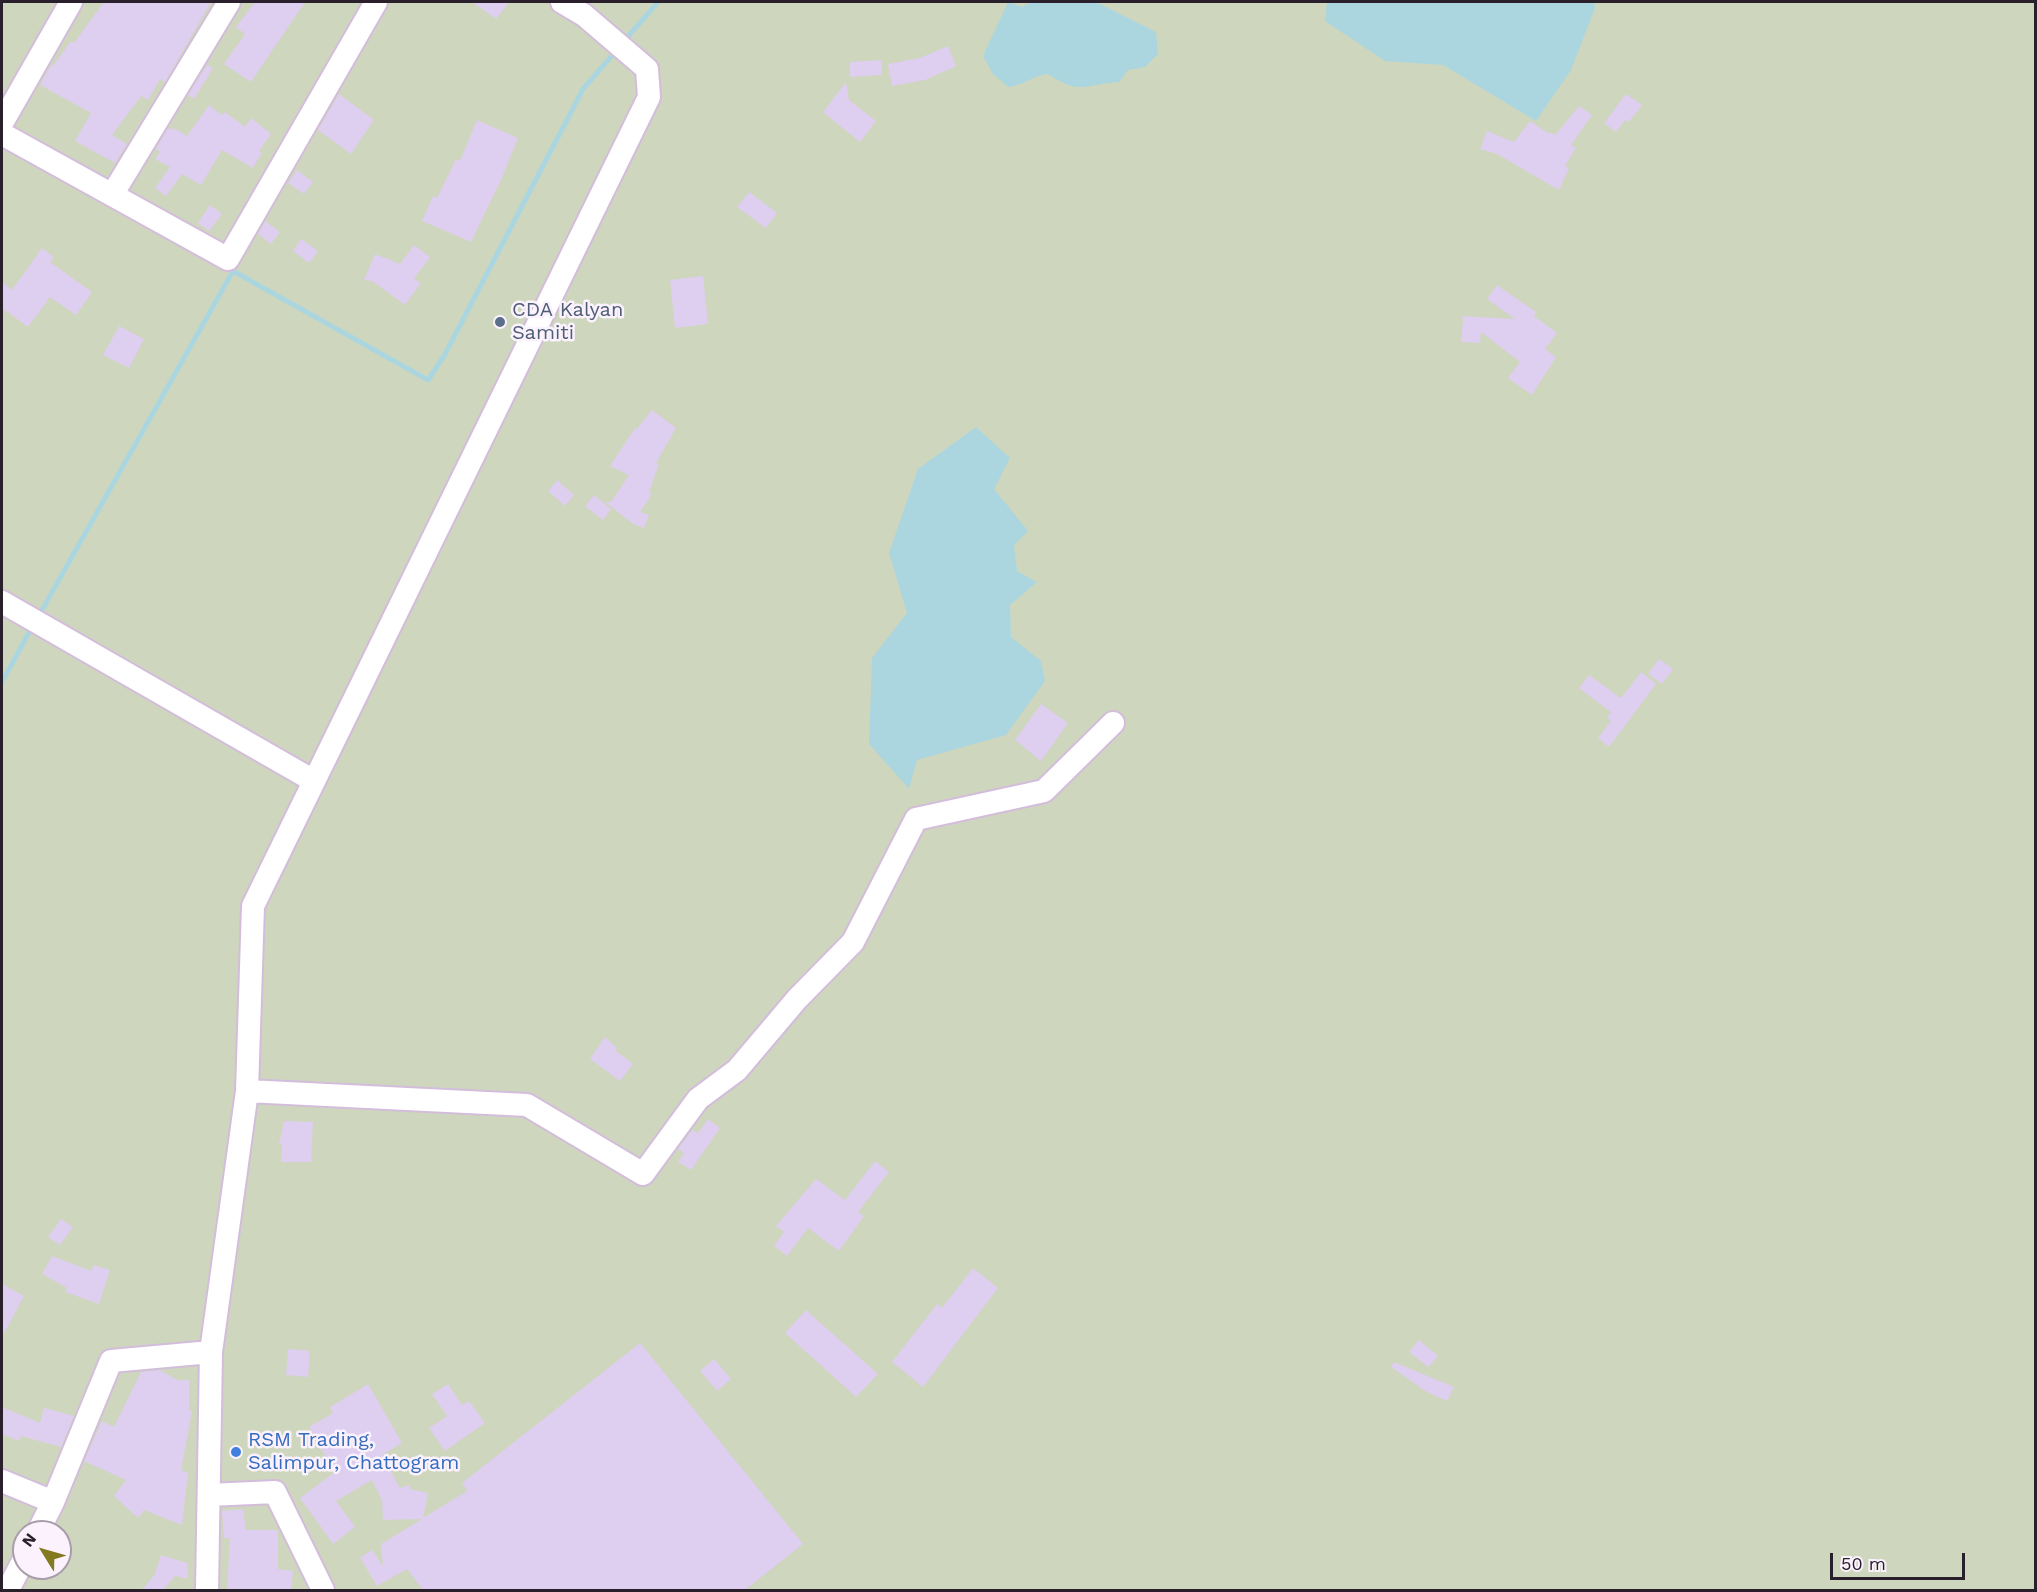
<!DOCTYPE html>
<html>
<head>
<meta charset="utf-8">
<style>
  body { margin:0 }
  #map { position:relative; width:2037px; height:1592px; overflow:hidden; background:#fbf2fe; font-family:"Work Sans",sans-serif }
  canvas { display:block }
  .frame { position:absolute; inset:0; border:3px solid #29202c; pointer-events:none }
  .north { position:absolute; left:12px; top:1520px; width:60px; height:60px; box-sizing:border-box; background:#fbf2fe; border:2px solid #a79eaa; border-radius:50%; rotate:307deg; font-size:16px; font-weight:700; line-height:24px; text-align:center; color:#29202c }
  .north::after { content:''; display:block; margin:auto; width:21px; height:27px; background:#83791e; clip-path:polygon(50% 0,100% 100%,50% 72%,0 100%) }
  .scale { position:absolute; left:1830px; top:1553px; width:135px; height:27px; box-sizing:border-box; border:3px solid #29202c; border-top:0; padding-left:8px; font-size:18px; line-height:21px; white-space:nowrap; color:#29202c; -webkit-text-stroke:4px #fbf2fe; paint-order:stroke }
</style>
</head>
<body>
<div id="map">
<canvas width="2037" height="1592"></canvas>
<div class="frame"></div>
<div class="north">N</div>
<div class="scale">50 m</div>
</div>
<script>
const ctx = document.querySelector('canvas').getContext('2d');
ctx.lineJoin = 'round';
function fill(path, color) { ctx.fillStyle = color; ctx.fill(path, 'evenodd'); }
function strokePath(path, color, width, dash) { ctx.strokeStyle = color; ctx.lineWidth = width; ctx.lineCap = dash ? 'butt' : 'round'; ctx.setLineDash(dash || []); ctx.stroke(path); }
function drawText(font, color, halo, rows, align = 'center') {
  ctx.font = font + ' "Work Sans",sans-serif'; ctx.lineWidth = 5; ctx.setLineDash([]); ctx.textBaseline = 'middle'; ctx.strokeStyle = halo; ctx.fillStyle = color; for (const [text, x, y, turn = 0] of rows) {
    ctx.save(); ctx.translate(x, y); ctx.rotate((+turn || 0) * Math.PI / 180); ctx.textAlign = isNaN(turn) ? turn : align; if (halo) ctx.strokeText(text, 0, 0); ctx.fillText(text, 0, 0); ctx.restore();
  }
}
fill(new Path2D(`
  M2 2H2035V1590H2ZM24 1532H60V1568H24Z`), '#ced7bd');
fill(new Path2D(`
  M1008 2 1022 7 1031 2H1096L1156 32 1158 54 1145 67 1128 70 1119 82C1085 84 1080 96 1048 74 1032 76 1024 85 1008 87L993 74 983 56Z
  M1327 2H1594L1595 8 1571 70 1536 121 1443 65 1385 61 1325 21Z
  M976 427 1010 458 994 489 1028 531 1014 545 1017 571 1037 582 1010 605 1011 637 1041 661 1045 681 1006 735 917 760 909 789 869 744 872 658 907 613 889 553 918 469Z`), '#abd6df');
strokePath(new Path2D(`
  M624 41 658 2
  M38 617 233 271 428 380 444 356 583 89 616 51
  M2 682 33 625`), '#abd6df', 5);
fill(new Path2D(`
  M104 2H211L165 82 160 79 148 100 141 96 112 135 127 144 115 163 75 141 91 113 40 85 51 65 53 66 71 41 74 43Z
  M255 2H305L251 82 224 64 245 34 236 27Z
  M472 2H509L496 19Z
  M948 46 956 66 925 80 892 86 888 64 920 58Z
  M882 60V75L850 77V62Z
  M207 65 213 68 194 99 188 95Z
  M846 82 849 100 876 121 860 142 823 112Z
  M339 94 374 120 351 154 318 130Z
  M1626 94 1642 105 1629 122 1625 120 1616 132 1604 123Z
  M209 105 222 115 225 112 245 127 251 118 271 134 259 151 262 152 253 168 222 150 201 185 182 174 166 196 155 188 170 167 155 159 160 152 156 149 168 128 172 130 174 128 187 136Z
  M1579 106 1592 115 1571 145 1576 148 1565 166 1569 168 1559 190 1497 154 1480 149 1487 131 1514 142 1530 121 1549 134 1550 132 1555 135Z
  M477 120 518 138 501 180 471 242 422 221 433 196 437 198 456 159 460 161Z
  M297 170 313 182 304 194 288 183Z
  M749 192 777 213 766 228 737 207Z
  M210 205 222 214 209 231 198 223Z
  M265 221 280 232 271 244 258 234Z
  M301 239 318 251 309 263 293 251Z
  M414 245 430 257 414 279 421 283 405 305 372 281 364 280 375 254 400 264Z
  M42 248 54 257 50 262 92 292 76 315 50 297 28 327 2 308V282L12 290Z
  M703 276 708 324 675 328 670 280Z
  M1497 285 1536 312 1534 316 1557 333 1545 349 1556 357 1532 395 1508 378 1520 362 1481 332 1480 343 1461 342 1463 318 1460 316 1515 319 1487 299Z
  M119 326 144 339 129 368 103 355Z
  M652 410 676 428 656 463 659 464 649 492 652 494 640 512 649 515 644 528 633 524 605 502H611L629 475 610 466 635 428 637 429Z
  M557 480 574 495 565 506 548 491Z
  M594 495 611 509 603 520 585 506Z
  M1659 659 1673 669 1662 684 1648 674Z
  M1641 672 1656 684 1609 747 1598 738 1611 721 1607 718 1611 712 1579 688 1589 675 1621 698Z
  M1041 704 1068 723 1041 761 1015 740Z
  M605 1037 617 1048 615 1050 633 1064 620 1081 590 1059Z
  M708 1119 720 1128 691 1170 678 1162 684 1153 678 1149 692 1130 698 1133Z
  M284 1121 313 1122 311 1162H281L282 1144H279Z
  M875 1161 889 1172 858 1212 864 1216 839 1251 808 1228 787 1256 774 1246 784 1232 776 1226 816 1179 845 1200Z
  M61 1219 73 1227 60 1245 48 1237Z
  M52 1256 91 1271 94 1265 110 1270 99 1304 65 1292 67 1288 42 1274Z
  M973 1268 998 1288 923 1387 892 1362 937 1304 942 1308Z
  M2 1284 24 1296 2 1337Z
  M806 1310 878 1374 856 1397 785 1333Z
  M1419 1340 1438 1356 1428 1367 1409 1352Z
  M640 1343 803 1544 745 1590H423L407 1569 377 1586 360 1558 372 1550 383 1566 381 1544 422 1519 383 1520 382 1500 372 1480 336 1501 355 1527 333 1544 300 1498 335 1472 309 1427 333 1413 330 1407 368 1384 402 1443 382 1455 400 1488 409 1485 410 1489 428 1493 423 1518 467 1491 462 1483Z
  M288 1349 310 1351 308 1377 286 1375Z
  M714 1359 731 1379 717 1391 700 1371Z
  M1394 1362 1454 1387 1447 1401 1425 1391 1391 1367Z
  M160 1370 177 1380H189V1411H192L181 1471 188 1472 182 1525 144 1510 138 1518 114 1496 126 1480 84 1461 102 1421 114 1427 141 1372Z
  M448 1384 462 1405 469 1401 485 1423 445 1451 429 1428 447 1416 432 1394Z
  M2 1407 40 1423 44 1408 74 1416 61 1447 21 1436 19 1441 2 1434Z
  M243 1509 246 1530H278V1569L293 1571 291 1590H227L230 1538H224L222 1511Z
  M161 1555 187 1563 188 1579 175 1576 163 1590H142L155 1574Z`), '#deceef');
const minor = new Path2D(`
  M2 123 71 2
  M2 134 228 259 376 2
  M112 195 229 2
  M2 602 314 781
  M247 1091 527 1105 643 1174 698 1099 737 1070 797 999 853 942 916 819 1044 791 1113 723
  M2 1481 53 1502
  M209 1495 275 1492 323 1590
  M38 1532 53 1502 111 1361 211 1352
  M8 1590 24 1559
  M207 1590 211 1352 247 1091 253 906 649 97 647 69 584 15 562 2`);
strokePath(minor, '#d3bddb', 26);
strokePath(minor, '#fff', 22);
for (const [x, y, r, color] of [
  [500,322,6,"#5c6f8a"],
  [236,1452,6,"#3f7fe0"]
]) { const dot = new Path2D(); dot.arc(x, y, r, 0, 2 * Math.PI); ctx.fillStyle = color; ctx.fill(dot); strokePath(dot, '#fbf2fe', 2); }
drawText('20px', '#4e5e75', '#fbf2fe', [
  ["CDA Kalyan",512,310],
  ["Samiti",512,333]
], 'left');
drawText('20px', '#366cbe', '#fbf2fe', [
  ["RSM Trading,",248,1440],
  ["Salimpur, Chattogram",248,1463]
], 'left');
</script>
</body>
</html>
